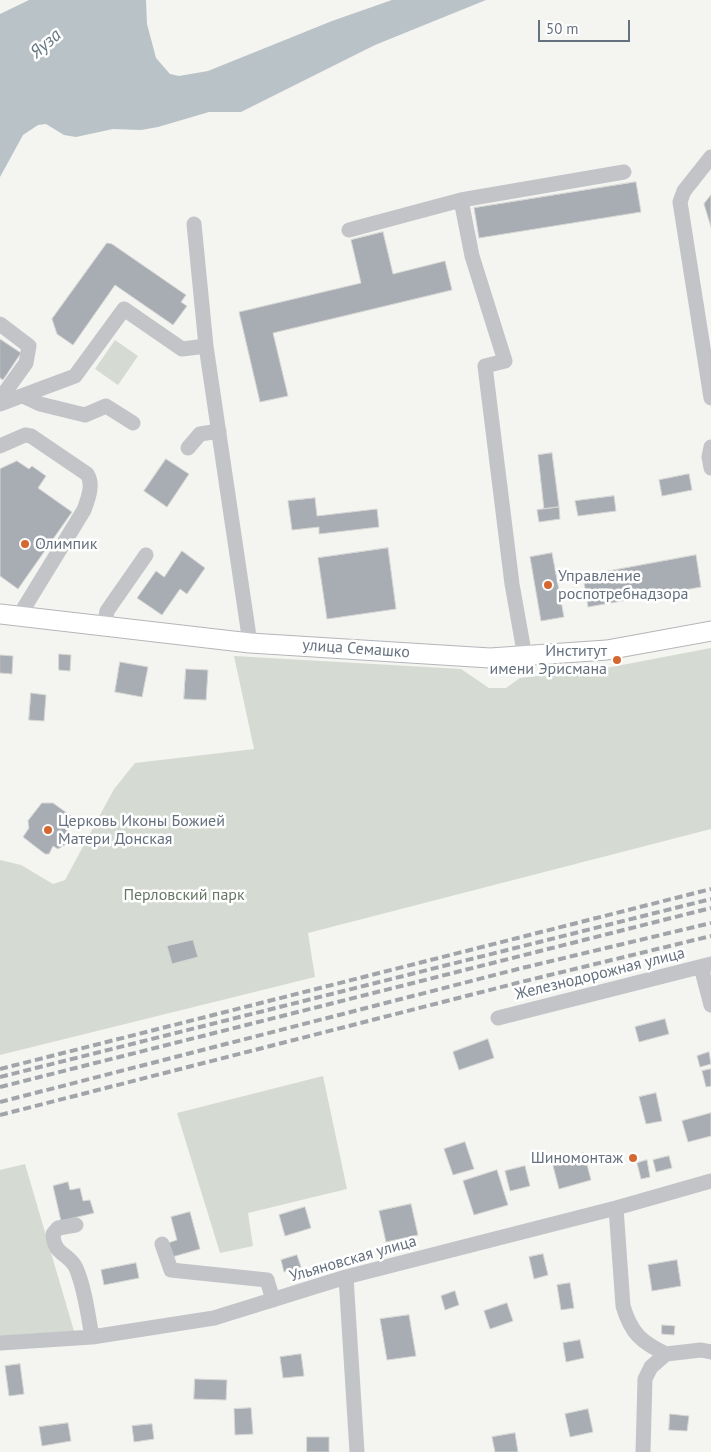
<!DOCTYPE html>
<html>
<head>
<meta charset="utf-8">
<style>
  body { margin:0 }
  #map { position:relative; width:711px; height:1452px; overflow:hidden; background:#f4f4f1; font-family:"PT Sans",sans-serif }
  canvas { display:block }
  .scale { position:absolute; left:538px; top:20px; width:92px; height:22px; box-sizing:border-box; border:2px solid #66717f; border-top:0; padding-left:6px; font-size:15px; line-height:18px; white-space:nowrap; color:#66717f; -webkit-text-stroke:4px #fff; paint-order:stroke }
</style>
</head>
<body>
<div id="map">
<canvas width="711" height="1452"></canvas>
<div class="scale">50 m</div>
</div>
<script>
const ctx = document.querySelector('canvas').getContext('2d');
ctx.lineJoin = 'round';
function fill(path, color) { ctx.fillStyle = color; ctx.fill(path, 'evenodd'); }
function strokePath(path, color, width, dash) { ctx.strokeStyle = color; ctx.lineWidth = width; ctx.lineCap = dash ? 'butt' : 'round'; ctx.setLineDash(dash || []); ctx.stroke(path); }
function drawText(font, color, halo, rows, align = 'center') {
  ctx.font = font + ' "PT Sans",sans-serif'; ctx.lineWidth = 5; ctx.setLineDash([]); ctx.textBaseline = 'middle'; ctx.strokeStyle = halo; ctx.fillStyle = color; for (const [text, x, y, turn = 0] of rows) {
    ctx.save(); ctx.translate(x, y); ctx.rotate((+turn || 0) * Math.PI / 180); ctx.textAlign = isNaN(turn) ? turn : align; if (halo) ctx.strokeText(text, 0, 0); ctx.fillText(text, 0, 0); ctx.restore();
  }
}
fill(new Path2D(`
  M115 340 138 356 118 385 95 369Z
  M711 648V829L308 933 315 977 0 1055V860L21 865 53 884 65 880 114 789 135 763 254 749 234 656 461 669 489 688H506L520 678 606 668Z
  M323 1076 347 1189 248 1213 253 1246 220 1253 177 1113Z
  M25 1164 74 1331 0 1336V1170Z`), '#d5dbd2');
fill(new Path2D(`
  M29 0H146L147 24 156 58 170 74 179 76 208 71 332 21 392 0H486L375 45 241 112H209L158 127 141 130 113 129 76 137 64 135 46 124 38 125 23 135 0 177V14Z`), '#b9c2c7');
const building = new Path2D(`
  M636 182 641 212 479 238 474 208Z
  M711 195V227L704 204Z
  M383 232 393 274 445 261 452 290 273 333 288 396 260 402 239 312 361 283 351 240Z
  M107 243 112 244 186 295 181 302 187 306 173 325 115 285 73 345 57 334 52 319Z
  M0 339 21 353 3 380 0 378Z
  M552 453 559 507 544 509 538 455Z
  M166 459 189 474 167 507 144 491Z
  M17 461 29 469 32 466 46 476 38 488 72 512 18 589 0 576V469Z
  M689 474 692 490 662 496 659 480Z
  M614 496 616 511 578 516 575 501Z
  M315 498 317 516 377 509 379 527 319 534V527L292 530 288 501Z
  M559 507 560 519 539 522 537 510Z
  M388 548 396 609 327 619 318 558Z
  M182 551 205 568 187 594 180 589 162 615 137 598 156 571 164 577Z
  M552 553 564 617 541 621 530 557Z
  M696 555 701 587 588 607 583 576Z
  M59 654 71 655 70 671 59 670Z
  M0 655 13 656 12 674 0 673Z
  M120 662 148 667 142 697 115 692Z
  M186 669 208 670 206 700 184 699Z
  M31 693 46 695 44 721 29 720Z
  M42 803H53L71 816 74 821 65 828 71 832 69 842 58 849 53 846 49 854H45L23 837 29 828 28 821Z
  M193 940 198 957 172 964 167 946Z
  M665 1019 669 1034 639 1042 635 1027Z
  M488 1039 494 1058 459 1070 453 1052Z
  M709 1052 711 1064 700 1067 697 1056Z
  M711 1069V1086L706 1087 702 1071Z
  M656 1093 662 1121 646 1124 639 1097Z
  M711 1113V1136L688 1142 682 1121Z
  M465 1142 474 1169 453 1175 444 1149Z
  M584 1153 591 1180 559 1189 552 1162Z
  M669 1156 672 1168 656 1172 653 1160Z
  M647 1160 650 1177 641 1179 637 1163Z
  M525 1166 530 1186 510 1191 505 1171Z
  M497 1170 508 1205 474 1215 463 1181Z
  M68 1182 70 1190 80 1188 83 1201 90 1200 94 1213 61 1221 53 1186Z
  M411 1204 418 1235 386 1242 379 1211Z
  M305 1207 311 1228 285 1236 279 1215Z
  M190 1212 200 1249 172 1257 168 1243 177 1240 171 1217Z
  M543 1254 548 1275 534 1279 529 1257Z
  M297 1255 301 1267 284 1272 281 1260Z
  M677 1260 681 1286 652 1291 648 1265Z
  M136 1263 139 1278 104 1285 101 1270Z
  M570 1283 574 1308 561 1310 557 1285Z
  M455 1291 459 1305 445 1310 441 1296Z
  M507 1303 513 1321 490 1329 484 1311Z
  M409 1315 416 1356 387 1360 380 1319Z
  M662 1325 675 1326 674 1335 662 1334Z
  M580 1340 584 1358 566 1362 563 1343Z
  M301 1354 304 1376 283 1378 280 1357Z
  M20 1364 24 1394 9 1396 5 1366Z
  M195 1379 227 1380 226 1400 194 1399Z
  M251 1408 253 1434 235 1435 234 1409Z
  M588 1409 593 1432 570 1437 565 1414Z
  M670 1414 689 1416 687 1431 669 1430Z
  M68 1423 71 1441 42 1446 39 1427Z
  M152 1424 154 1439 134 1442 132 1426Z
  M515 1433 518 1452H495L492 1437Z
  M307 1437H329V1452H307Z`);
fill(building, '#a8adb3');
strokePath(building, '#d5d5d3', 1);
const major = new Path2D(`
  M0 614 250 643 490 658 607 650 711 631`);
strokePath(major, '#b3b6b9', 21);
strokePath(new Path2D(`
  M711 157 684 191 680 202 711 398
  M461 200 624 172
  M194 224 206 346 250 643
  M349 230 461 200 472 256 505 361 485 366 512 584 525 657
  M0 324 29 346 26 363 0 399
  M23 396 40 404 85 415 106 406 133 423
  M0 404 75 376 124 309 182 349 206 346
  M0 446 25 435 31 436 87 474C94 484 88 499 84 510L24 608 23 617
  M711 447 709 457 711 468
  M188 448 200 434 219 431
  M104 627 107 611 146 555
  M701 967 711 1005
  M498 1018 711 964
  M616 1208 623 1306C631 1333 641 1342 666 1354
  M76 1225 58 1228 53 1234C54 1256 68 1252 76 1268 85 1289 88 1315 92 1337
  M162 1244 171 1270 267 1280 273 1300
  M346 1277 357 1452
  M0 1343 92 1337 214 1318 346 1277 616 1208 711 1181
  M666 1354 701 1350 711 1352
  M643 1452 645 1379 651 1367 666 1354`), '#c2c4c8', 15);
strokePath(major, '#fff', 19);
strokePath(new Path2D(`
  M0 1069 711 889
  M0 1077 711 899
  M0 1087 711 908
  M0 1102 518 969 711 923
  M0 1115 521 982 711 936`), '#a1a5aa', 4, [8, 4]);
for (const [x, y, r, color] of [
  [25,544,5,"#d46830"],
  [548,585,5,"#d46830"],
  [617,660,5,"#d46830"],
  [48,830,5,"#d46830"],
  [633,1158,5,"#d46830"]
]) { const dot = new Path2D(); dot.arc(x, y, r, 0, 2 * Math.PI); ctx.fillStyle = color; ctx.fill(dot); strokePath(dot, '#fff', 2); }
drawText('16px', '#66717f', '#fff', [
  ["Олимпик",35,544],
  ["Управление",558,576],
  ["роспотребнадзора",558,594],
  ["Институт",607,651,"right"],
  ["имени Эрисмана",607,669,"right"],
  ["Церковь Иконы Божией",58,821],
  ["Матери Донская",58,839],
  ["Шиномонтаж",623,1158,"right"]
], 'left');
drawText('16px', '#66717f', '#fff', [
  ["улица Семашко",356,649,4],
  ["Железнодорожная улица",600,974,-14],
  ["Ульяновская улица",353,1259,-16]
]);
drawText('16px', '#667764', '#fff', [
  ["Перловский парк",184,895]
]);
drawText('italic 18px', '#667984', '#fff', [
  ["Яуза",46,44,-41]
]);
</script>
</body>
</html>
